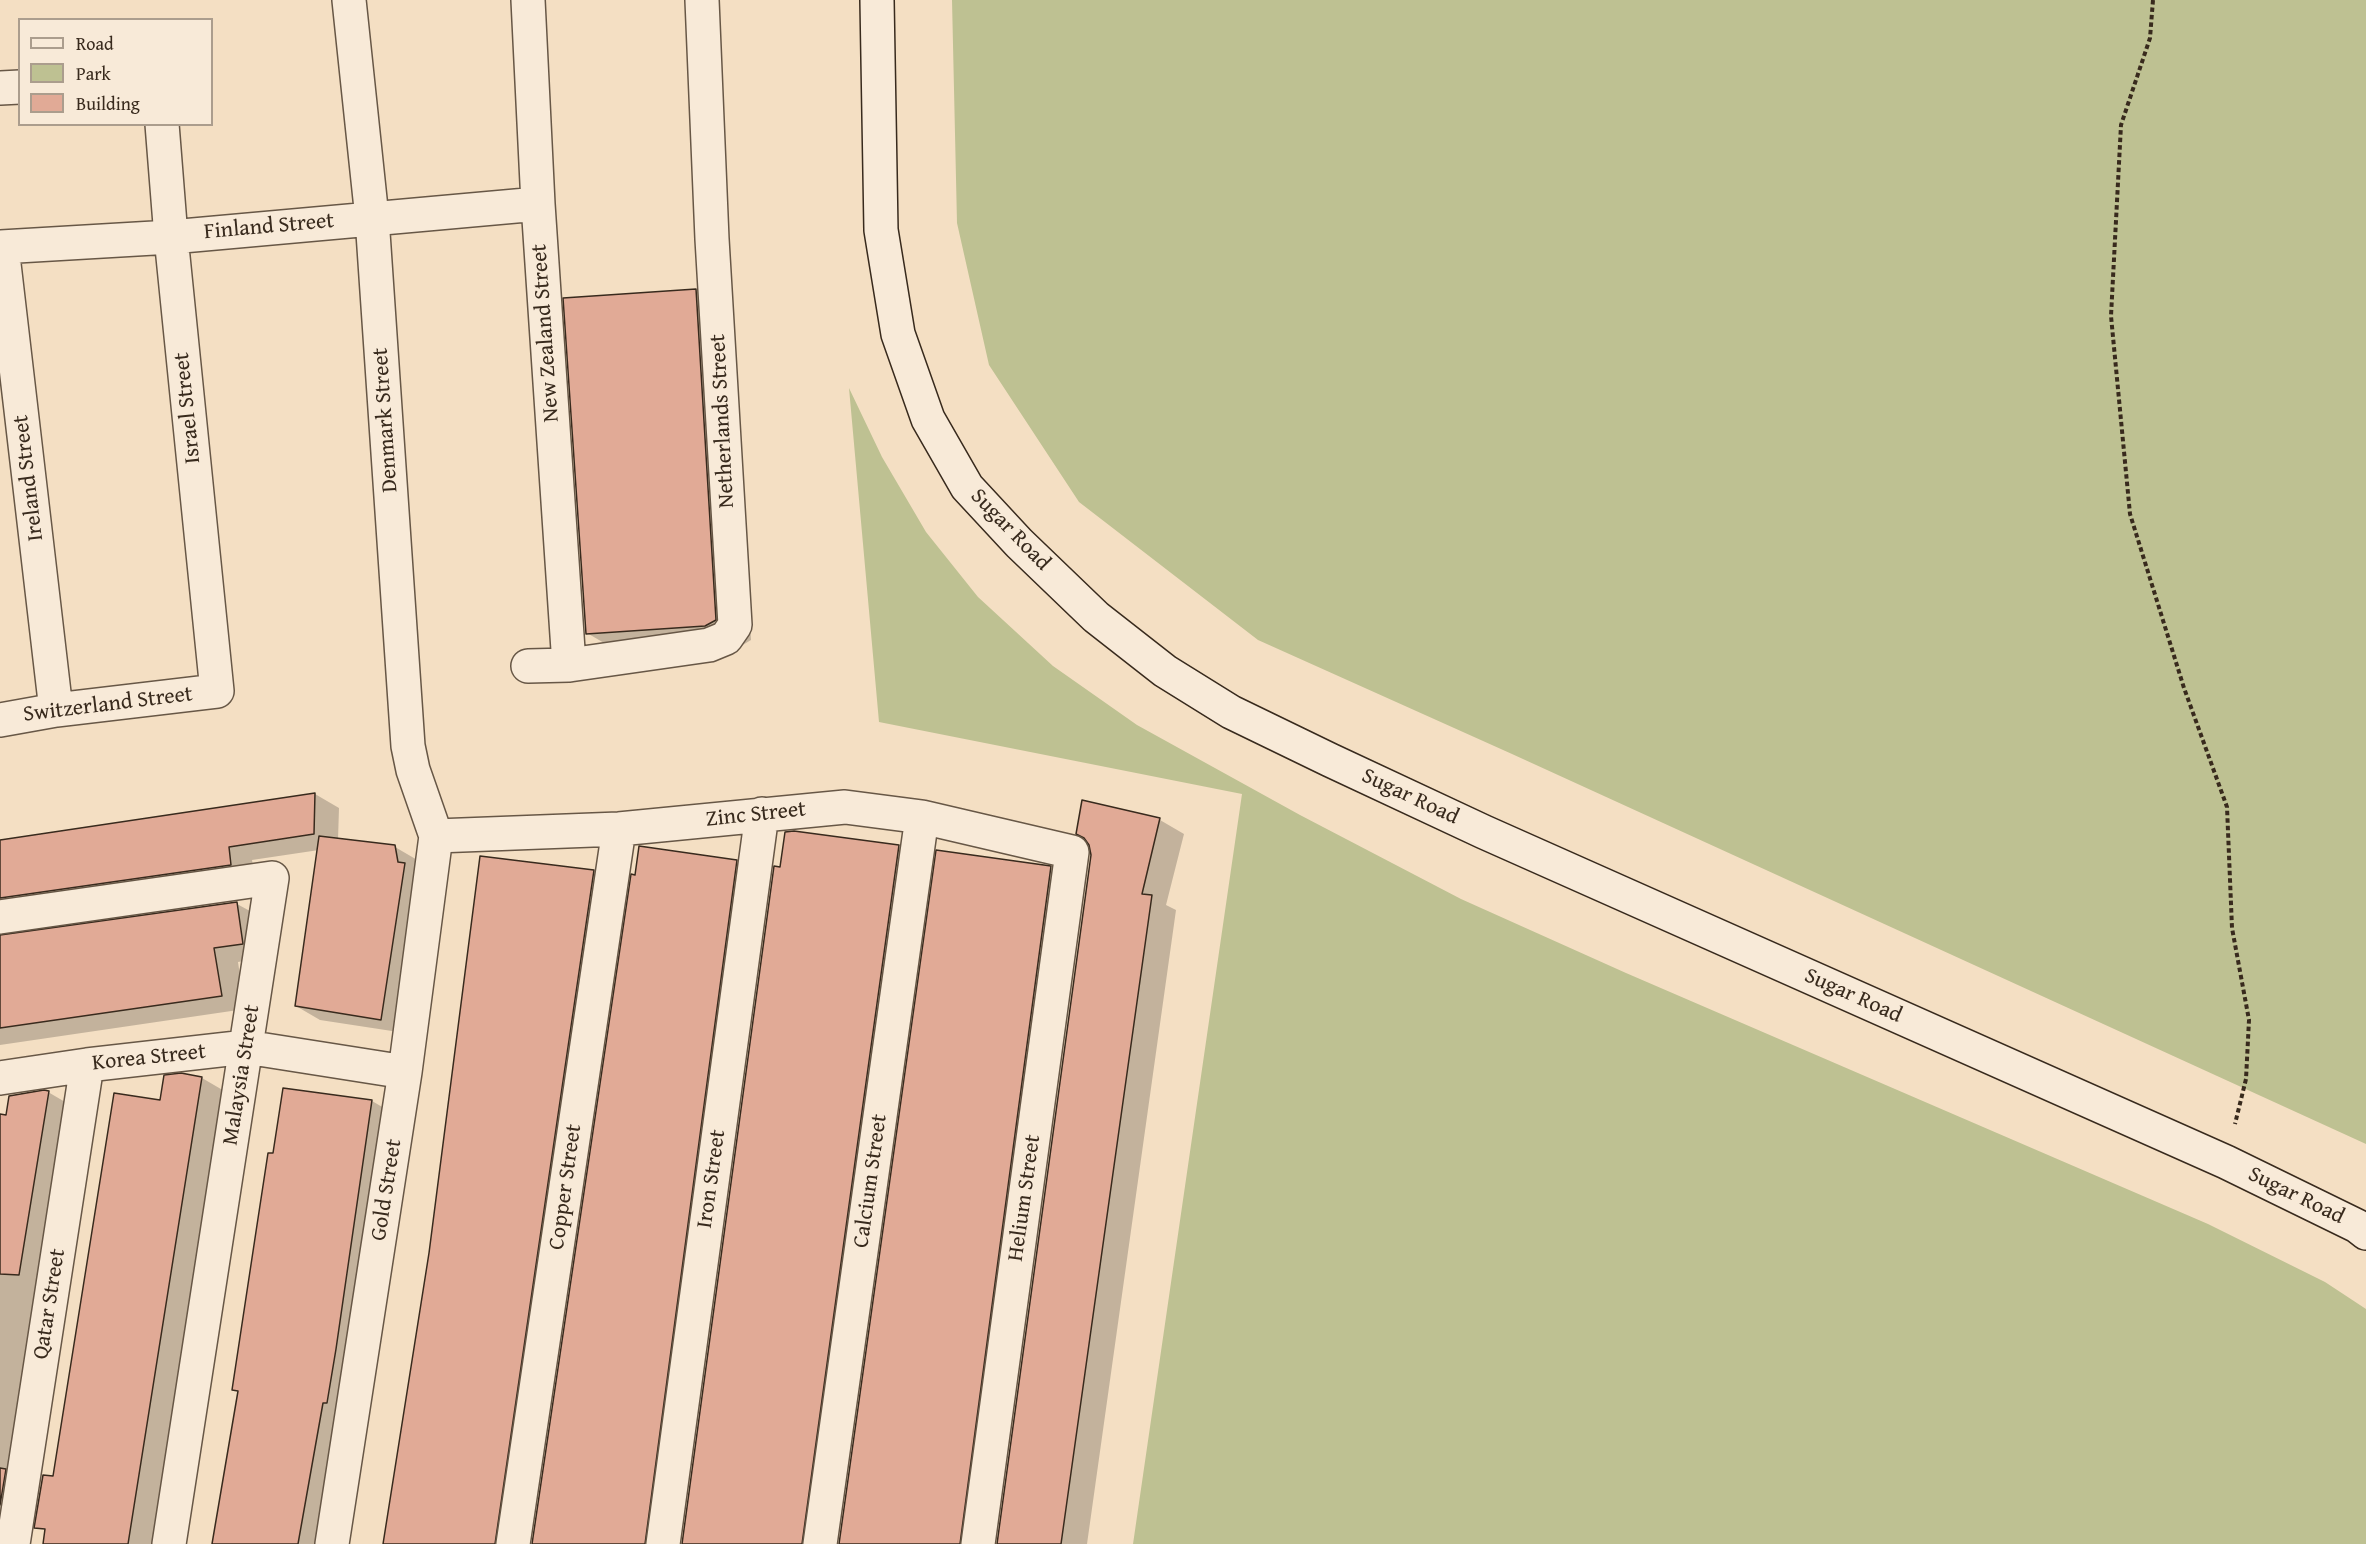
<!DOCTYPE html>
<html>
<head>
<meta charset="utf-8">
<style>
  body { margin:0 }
  #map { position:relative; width:2366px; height:1544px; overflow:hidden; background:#f4dfc3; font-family:"Gentium Book Plus",serif }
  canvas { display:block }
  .legend { position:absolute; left:18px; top:18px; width:195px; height:108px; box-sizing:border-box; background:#f8ead8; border:2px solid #ab9d8d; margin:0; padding:8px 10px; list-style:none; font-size:18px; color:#382a1d }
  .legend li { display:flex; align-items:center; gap:12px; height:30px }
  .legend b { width:30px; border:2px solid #ab9d8d }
</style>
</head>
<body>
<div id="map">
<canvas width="2366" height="1544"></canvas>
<ul class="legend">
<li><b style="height:8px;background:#f8ead8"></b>Road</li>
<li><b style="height:16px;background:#bec192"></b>Park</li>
<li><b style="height:16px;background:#e1aa96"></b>Building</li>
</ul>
</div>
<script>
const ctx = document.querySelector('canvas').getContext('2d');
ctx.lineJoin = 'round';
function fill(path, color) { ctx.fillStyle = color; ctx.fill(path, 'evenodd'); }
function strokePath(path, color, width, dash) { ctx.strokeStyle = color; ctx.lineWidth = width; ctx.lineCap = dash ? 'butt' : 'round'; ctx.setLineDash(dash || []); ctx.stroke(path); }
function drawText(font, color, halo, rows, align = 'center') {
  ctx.font = font + ' "Gentium Book Plus",serif'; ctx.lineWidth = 6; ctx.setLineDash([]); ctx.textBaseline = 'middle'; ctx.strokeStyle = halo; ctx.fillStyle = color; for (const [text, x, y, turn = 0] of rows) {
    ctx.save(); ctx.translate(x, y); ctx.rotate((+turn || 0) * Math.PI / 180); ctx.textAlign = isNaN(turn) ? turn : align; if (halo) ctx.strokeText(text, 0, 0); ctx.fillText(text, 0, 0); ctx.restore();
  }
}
fill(new Path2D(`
  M952 0H2366V1144L1512 754 1258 640 1079 502 989 365 957 223Z
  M849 388 882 457 926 532 978 597 1053 666 1137 725 1300 815 1461 899 1626 973 2208 1224 2325 1282 2366 1309V1544H1133L1242 794 879 722Z`), '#bec192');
fill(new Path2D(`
  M696 291 732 311 751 640 741 646 623 654 587 633Z
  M315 794 339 808 338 840 395 847 419 861 405 1033 320 1020 296 1006 319 850 252 860 255 878 6 925 5 935 237 904 261 917 266 957 238 962 245 1009 0 1045V842Z
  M1160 820 1184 834 1166 905 1176 910 1087 1544H998L1092 855Z
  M899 847 923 861 827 1544H683L781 869Z
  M736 862 760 876 670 1544H533Z
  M1051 868 1075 882 985 1544H840Z
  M594 871 618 885 520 1544H384Z
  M181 1075 202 1078 226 1092 154 1544H44L161 1102Z
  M284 1090 372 1101 396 1115 325 1544H214L239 1392 234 1389Z
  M48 1092 72 1106 0 1544V1116L7 1117Z`), '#0003');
const building = new Path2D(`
  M696 289 716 620 705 626 586 634 563 298Z
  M315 793 314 834 229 847 231 865 0 898V840Z
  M1082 800 1160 818 1142 894 1152 895 1061 1544H997L1091 855 1089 845 1084 838 1076 834Z
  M794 831 899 845 802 1544H682L774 866 780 867 785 832Z
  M319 836 395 845 398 862 405 863 381 1020 295 1006Z
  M639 846 737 860 645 1544H532L631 874 635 875Z
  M936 850 1051 866 960 1544H839Z
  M480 856 594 870 495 1544H383L429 1253Z
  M237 902 243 944 214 948 222 996 0 1028V935Z
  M181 1073 202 1077 128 1544H43L45 1529 34 1528 43 1475 53 1476 114 1093 160 1100 164 1075Z
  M283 1088 372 1100 336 1349 327 1403H323L298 1544H212L238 1391 232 1390 257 1225 268 1153H273Z
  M44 1090 49 1091 19 1275 0 1274V1114L6 1115 9 1096Z
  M0 1468 6 1469 0 1505Z`);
fill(building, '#e1aa96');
strokePath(building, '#382a1d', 1.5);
const minor = new Path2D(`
  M528 0 538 204 569 665
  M0 88 20 87
  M0 247 171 237 538 204
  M2 247 56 710
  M528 666 569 665 709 645 726 638 735 625 712 239 702 0
  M0 720 56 710 217 691 171 237 162 124
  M436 836 619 829 845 807 922 817 1072 852 978 1544
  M0 917 272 878 169 1544
  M0 1078 87 1065 246 1047 405 1072
  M13 1544 87 1065
  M332 1544 405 1072 436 836 413 770 408 746 372 218 349 0
  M513 1544 619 829
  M663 1544 762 814
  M820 1544 922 817`);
const secondary = new Path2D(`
  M877 0 881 230 898 334 928 419 967 487 1019 543 1096 617 1165 671 1231 712 1330 760 1484 832 2226 1162 2357 1226 2366 1233`);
strokePath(minor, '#675746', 36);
strokePath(secondary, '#382a1d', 36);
strokePath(new Path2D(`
  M2153 0 2150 38 2121 125 2111 316 2130 514 2184 688 2227 807 2232 928 2249 1020 2246 1079 2235 1124`), '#382a1d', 4, [4.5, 3]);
strokePath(minor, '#f8ead8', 33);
strokePath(secondary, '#f8ead8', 33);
drawText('22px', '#382a1d', '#f8ead8', [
  ["Finland Street",269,227,-5],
  ["New Zealand Street",546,333,-94],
  ["Israel Street",188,408,-96],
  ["Denmark Street",386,420,-94],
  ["Netherlands Street",723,421,-93],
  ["Ireland Street",29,478,-97],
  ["Sugar Road",1010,530,46],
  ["Switzerland Street",108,705,-7],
  ["Sugar Road",1410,797,25],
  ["Zinc Street",756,815,-6],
  ["Sugar Road",1853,996,24],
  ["Korea Street",149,1058,-6],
  ["Malaysia Street",242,1075,-81],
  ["Iron Street",712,1179,-82],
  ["Calcium Street",871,1181,-82],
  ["Copper Street",566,1187,-82],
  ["Gold Street",387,1190,-81],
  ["Sugar Road",2296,1196,26],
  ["Helium Street",1025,1198,-82],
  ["Qatar Street",50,1304,-81]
]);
</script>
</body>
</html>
